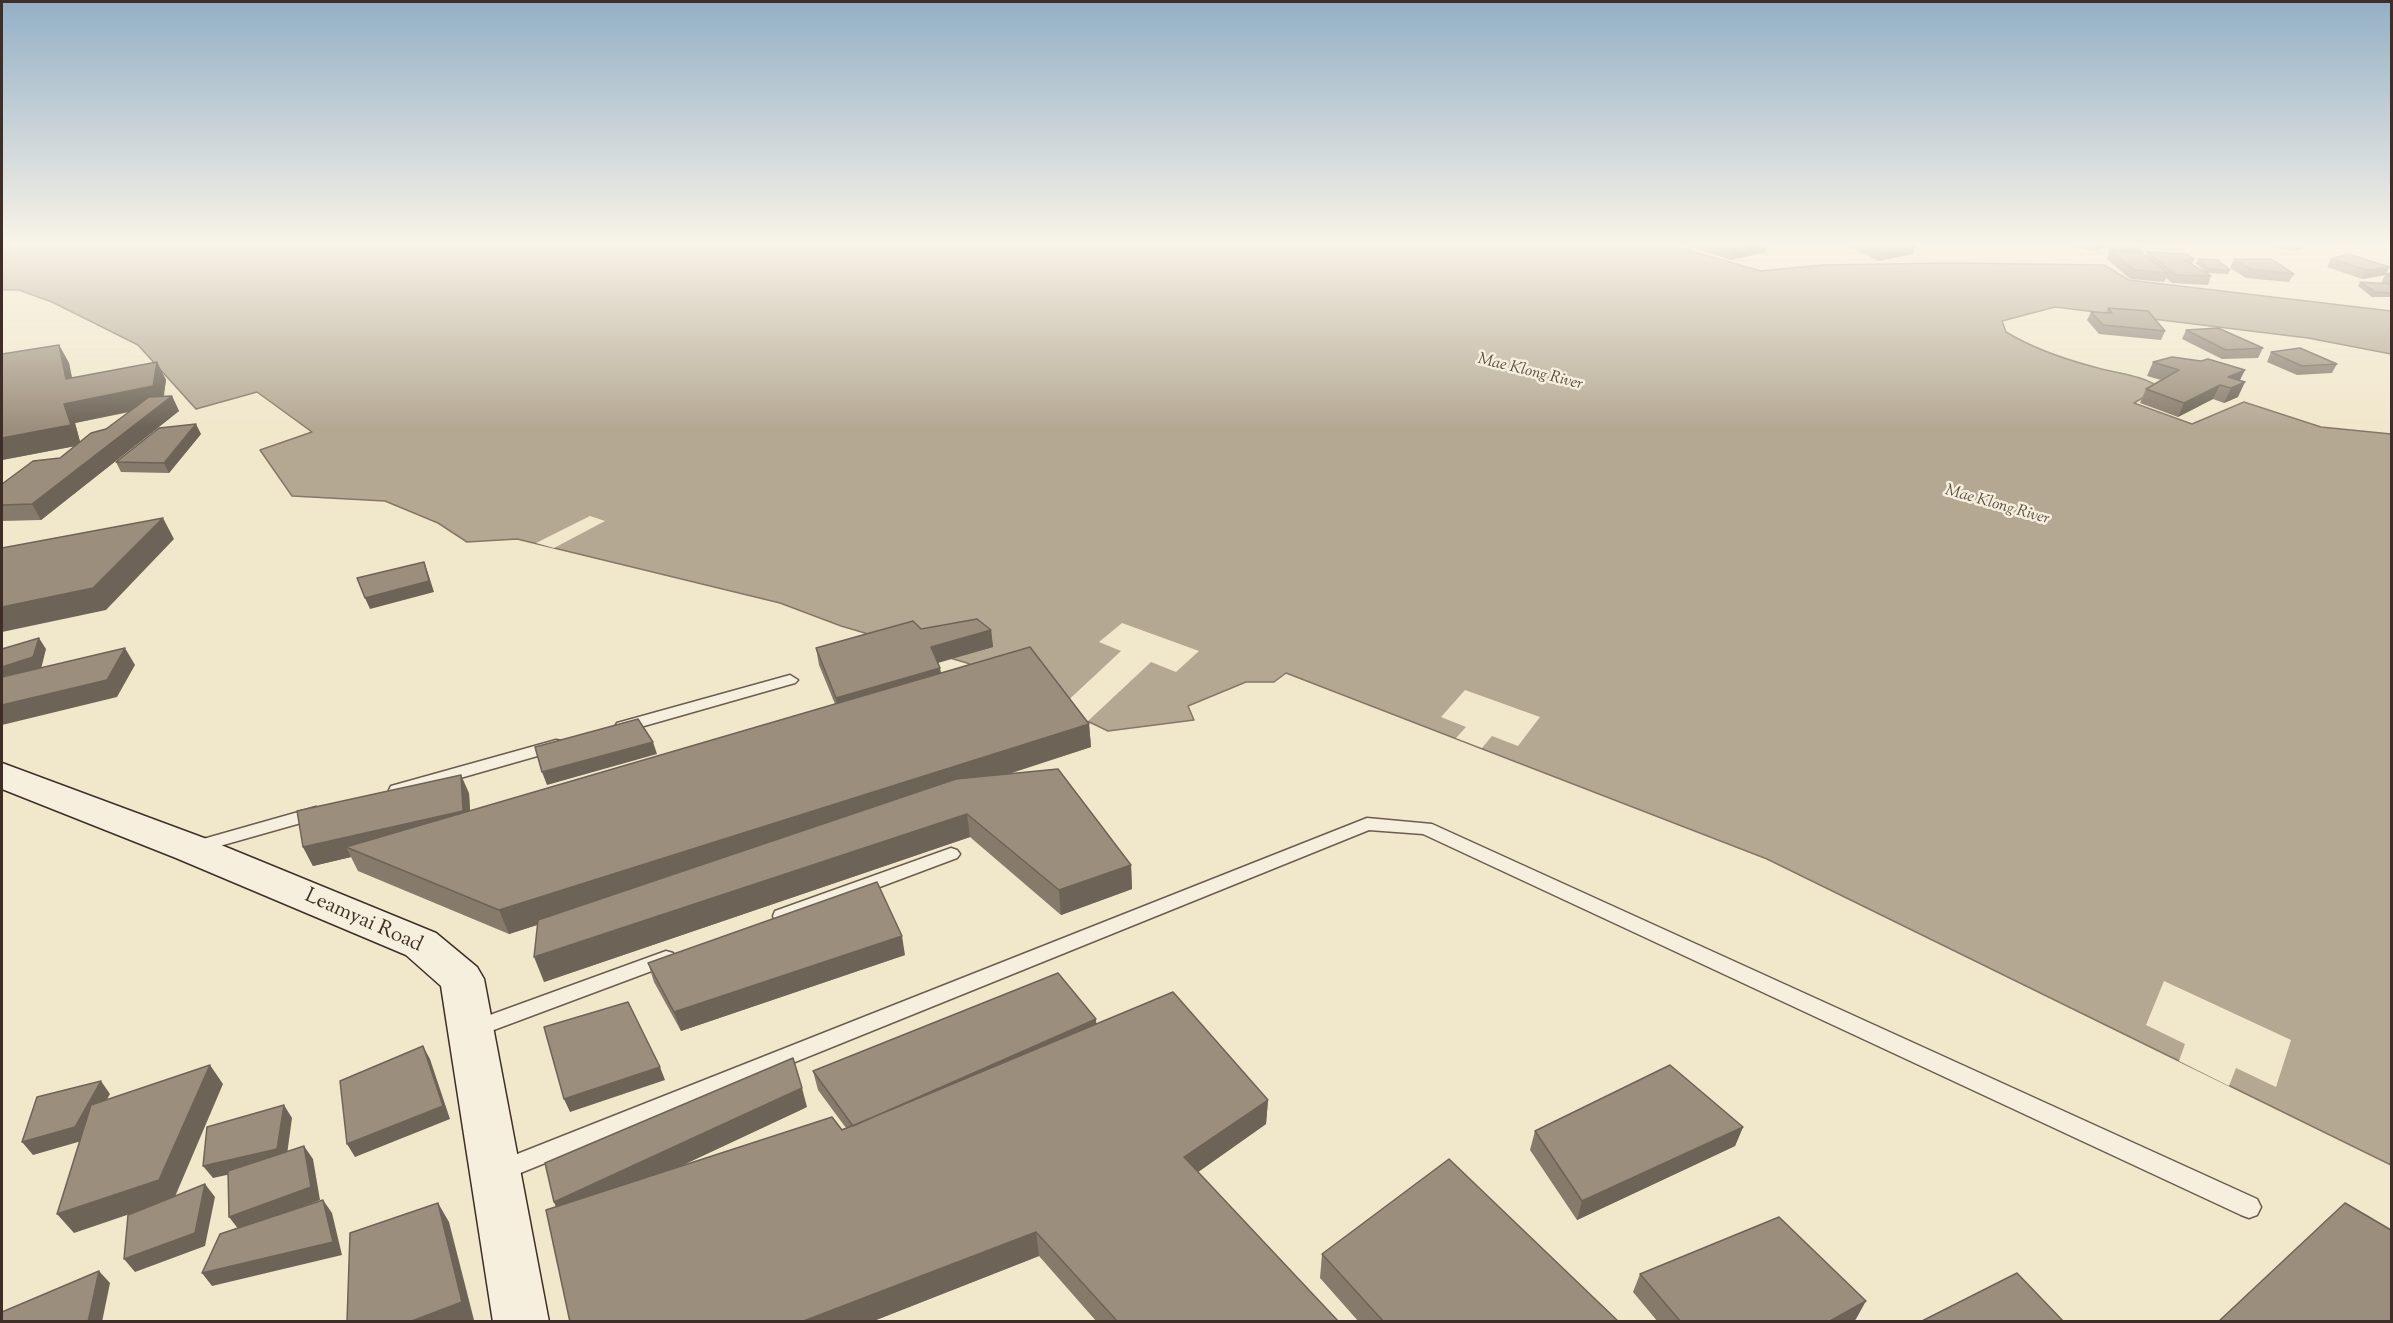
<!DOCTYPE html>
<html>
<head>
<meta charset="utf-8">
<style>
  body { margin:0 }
  #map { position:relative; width:2393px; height:1323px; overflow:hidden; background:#f1e7cb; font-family:"Sorts Mill Goudy",serif }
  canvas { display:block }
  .frame { position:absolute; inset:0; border:3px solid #3f2e27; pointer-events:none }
</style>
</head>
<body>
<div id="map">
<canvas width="2393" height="1323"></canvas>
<div class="frame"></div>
</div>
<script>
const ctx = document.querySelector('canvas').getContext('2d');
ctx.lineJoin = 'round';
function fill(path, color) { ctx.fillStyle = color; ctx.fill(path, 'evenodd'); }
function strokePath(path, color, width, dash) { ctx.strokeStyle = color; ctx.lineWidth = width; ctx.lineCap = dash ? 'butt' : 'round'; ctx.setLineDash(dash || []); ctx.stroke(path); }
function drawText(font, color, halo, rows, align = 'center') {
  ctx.font = font + ' "Sorts Mill Goudy",serif'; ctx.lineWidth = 5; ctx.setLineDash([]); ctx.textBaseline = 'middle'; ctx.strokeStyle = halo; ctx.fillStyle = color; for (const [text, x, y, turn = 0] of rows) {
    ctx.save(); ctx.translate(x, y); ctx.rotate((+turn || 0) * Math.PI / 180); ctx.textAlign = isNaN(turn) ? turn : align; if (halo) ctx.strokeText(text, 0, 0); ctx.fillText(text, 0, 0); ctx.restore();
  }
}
const water = new Path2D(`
  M2 243H1663L1761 271 1822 265 1951 263 2104 265 2129 280 2391 311V354L2308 338 2055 307 2002 321 2006 332C2034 349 2067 360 2098 368 2120 374 2142 375 2160 388L2134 403 2192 424 2244 402 2321 427 2391 434V1165L1767 859 1286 673 1274 682H1246L1188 706 1194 720 1108 731 967 663 841 626 780 603 517 539 467 542 438 523 385 501 292 496 260 450 312 432 257 392 196 409 138 345 52 302 19 290H2Z`);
fill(water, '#b4a893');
strokePath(water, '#857768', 1.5);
fill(new Path2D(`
  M590 516 605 521 554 548 536 543Z
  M1122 623 1199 651 1176 672 1151 662 1088 721 1060 708 1121 651 1099 642Z
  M1465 690 1540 717 1518 746 1492 736 1482 748 1456 738 1466 727 1441 717Z
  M2164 981 2291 1040 2276 1087 2236 1068 2229 1086 2179 1061 2185 1044 2146 1025Z`), '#f1e7cb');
const lane = new Path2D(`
  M790 675 798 680 795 683 623 732 615 727 617 723Z
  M556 740 562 741 564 745 562 749 397 796 391 794 389 790 391 786Z
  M316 807 322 809 325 813 322 817 195 853 189 851 186 847 189 843Z
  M1367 818 1432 824 2257 1199 2261 1207 2257 1215 2249 1218 2241 1215 1423 834 1369 830 508 1178 500 1181 492 1178 489 1171 492 1164Z
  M951 848 957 850 960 854 957 858 789 921 782 923 775 921 773 916 775 911Z
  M666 951 673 953 676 958 673 963 475 1037 468 1035 465 1029 468 1023Z`);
const secondary = new Path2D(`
  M2 763 204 838 436 933 477 967 484 979 549 1322H493L441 986 406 955 176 858 2 789Z`);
strokePath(lane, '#6c5c50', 3);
strokePath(secondary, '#3f2e27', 3);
fill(lane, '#f6efdd');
fill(secondary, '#f6efdd');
fill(new Path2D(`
  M1680 243H1768L1766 252 1730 260Z
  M1847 243H1909L1913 254 1878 261 1846 245Z
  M2074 243H2110L2109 246 2090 251 2073 246Z
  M2269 243H2300L2302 249 2288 251 2268 245Z
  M2110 247 2143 252V254L2145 255 2147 252 2194 259 2192 264 2211 276 2208 285 2172 283 2166 278 2164 282 2130 279 2107 259Z
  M2198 259 2230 270 2228 274 2207 273 2196 264Z
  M2234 259 2294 274 2289 282 2246 278 2230 268Z
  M2331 259 2385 274 2391 273V297H2372L2358 286 2360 282 2383 284 2381 283 2385 275 2362 279 2327 267Z
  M2108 308 2165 331 2161 340 2099 334 2087 320 2091 312 2106 313Z
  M2186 330 2263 348 2258 358 2222 359 2182 339Z
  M59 345 69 363 72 378 157 362 166 380 164 396H172L179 411 41 520 2 521V484L60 458 75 446 2 460V354ZM130 412 106 429 80 442 75 423Z
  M2271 352 2337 364 2332 373 2297 375 2267 362Z
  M2153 362 2240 381 2238 397 2224 403 2213 399 2178 417 2140 403 2146 389 2161 380 2147 376Z
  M201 434 169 473 121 472 116 462Z
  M921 629 991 630 993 647 938 663 941 673 1089 724 1091 747 1009 774 1131 865 1132 889 1061 915 970 837 544 982 537 925 509 934 358 871 351 857 313 866 303 847 469 793 470 811 835 704 819 665 816 648Z
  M905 955 681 1031 654 982 648 963Z
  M1096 1019V1024L1268 1100 1266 1124 1198 1172 1339 1322H1097L1039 1256 871 1322H570L556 1207 554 1202 807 1107 681 1166 846 1128 818 1090 813 1071Z
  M1743 1127 1735 1146 1577 1220 1530 1150 1535 1131Z
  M1322 1254 1619 1322H1359L1320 1278Z
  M1640 1274 1856 1319 1852 1322H1658L1633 1292Z`), '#867a6b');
fill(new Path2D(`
  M1754 243H1768L1766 252 1730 260 1733 248Z
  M2105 243H2110L2109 246 2090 251 2091 247Z
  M2304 245 2302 249 2288 251 2290 247Z
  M1916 246 1913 254 1878 261 1881 253Z
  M2390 267 2385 275 2362 279 2366 270Z
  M59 345 69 363 76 397 66 379Z
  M157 362 166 380 162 403 172 396 179 411 41 520 32 504 159 405 75 423 81 445 2 460V438L64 404Z
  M2245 370 2238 384 2228 377Z
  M2245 382 2238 397 2224 403 2231 388Z
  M2220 385 2213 399 2178 417 2184 403Z
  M196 424 201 434 169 473 164 463Z
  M163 518 174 539 106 610 2 632V607Z
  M424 562 428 573 434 592 370 609 365 598Z
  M991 630 993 647 933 664 931 647Z
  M39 638 46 649 41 669 2 681V667Z
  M125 648 135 665 117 697 2 725V705Z
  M940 668 943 685 839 715 836 698Z
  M1089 724 1091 747 509 934 499 910Z
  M653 742 657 754 547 785 542 772Z
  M461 775 469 793 471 829 346 847 351 857 313 866 303 847Z
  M967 814 970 837 544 982 534 957Z
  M1131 865 1132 889 1061 915 1059 890Z
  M902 936 905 955 681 1031 674 1012Z
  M1096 1019 1097 1038 853 1126Z
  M423 1046 430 1059 450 1119 355 1157 347 1144Z
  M210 1065 223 1084 174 1199 74 1233 57 1214Z
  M660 1067 665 1080 570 1112 564 1099Z
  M101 1081 110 1094 85 1140 33 1155 22 1142Z
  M802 1088 807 1107 563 1221 554 1202Z
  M1268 1100 1266 1124 1184 1182V1157Z
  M284 1105 292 1118 286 1162 213 1178 203 1166Z
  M1743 1127 1735 1146 1577 1220 1582 1201Z
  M304 1146 313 1159 320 1200 239 1230 229 1217Z
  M205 1184 215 1197 205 1246 135 1272 124 1259Z
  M323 1200 332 1213 342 1255 212 1286 202 1273Z
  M438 1203 449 1222 474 1320 470 1322H409Z
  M1036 1232 1039 1256 871 1322H801Z
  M99 1271 110 1283 102 1322H88Z
  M1866 1301 1856 1319 1852 1322H1828Z`), '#6d6357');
const building = new Path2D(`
  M1719 243H1754L1733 248Z
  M1862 243H1909L1916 246 1881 253Z
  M2079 243H2105L2091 247Z
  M2279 243H2300L2304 245 2290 247Z
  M2110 247H2138L2143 252 2110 250Z
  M2110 251 2141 253 2168 273 2134 270Z
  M2147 252 2186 254 2194 259 2184 260 2211 276 2176 275Z
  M2348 254 2390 267 2366 270 2331 259Z
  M2198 259 2218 260 2230 270 2208 269Z
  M2234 259H2271L2294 274 2250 269Z
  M2391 273V277L2385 274Z
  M2360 282 2391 284V293L2375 292Z
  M2108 308 2148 311 2165 331 2103 325 2091 312 2112 313Z
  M2218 328 2263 348 2226 350 2186 330Z
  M59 345 66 379 157 362 153 386 64 404 71 425 2 438V354Z
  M2300 348 2337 364 2302 366 2271 352Z
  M2172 357 2201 361 2208 359 2245 370 2228 377 2245 382 2231 388 2220 385 2184 403 2146 389 2179 370 2153 362Z
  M172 396 32 504 2 505V484L33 461 60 458 91 433 106 429 149 397Z
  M196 424 164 463 116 462 159 428Z
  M163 518 93 588 2 607V548Z
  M424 562 429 581 365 598 357 578Z
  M977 619 991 630 931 647 940 668 836 698 816 648 913 621 921 629Z
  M39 638 33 657 2 667V649Z
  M1030 647 1089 724 499 910 346 847Z
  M125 648 107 680 2 705V677Z
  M638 719 653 742 542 772 535 747Z
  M1058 769 1131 865 1059 890 967 814 534 957 538 920 956 779Z
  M461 775 463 811 303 847 297 811Z
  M877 882 902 936 674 1012 648 963Z
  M1058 973 1096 1019 853 1126 813 1071Z
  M1173 992 1268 1100 1184 1157 1339 1322H1118L1036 1232 801 1322H570L546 1210 832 1117 842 1130Z
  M628 1002 660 1067 564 1099 544 1027Z
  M423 1046 443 1106 347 1144 340 1081Z
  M793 1058 802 1088 554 1202 545 1163Z
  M210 1065 159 1180 57 1214 91 1105Z
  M1670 1065 1743 1127 1582 1201 1535 1131Z
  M101 1081 75 1127 22 1142 37 1097Z
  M284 1105 277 1149 203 1166 207 1127Z
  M304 1146 311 1187 229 1217 228 1171Z
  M1449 1159 1619 1322H1384L1322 1254Z
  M205 1184 195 1233 124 1259 128 1215Z
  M323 1200 333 1242 202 1273 220 1234Z
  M438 1203 462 1302 409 1322H347L350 1233Z
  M2345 1203 2391 1230V1322H2218Z
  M1779 1217 1866 1301 1828 1322H1681L1640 1274Z
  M99 1271 88 1322H2V1312Z
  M2017 1273 2064 1322H1920Z`);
fill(building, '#9c8e7c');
strokePath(building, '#6d6357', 1.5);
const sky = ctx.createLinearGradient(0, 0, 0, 429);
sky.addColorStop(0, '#93afc6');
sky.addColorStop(0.57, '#f9f4e8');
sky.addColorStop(1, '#f9f4e800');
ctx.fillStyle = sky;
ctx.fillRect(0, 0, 2393, 429);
drawText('italic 16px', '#5c4c42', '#f6efdd', [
  ["Mae Klong River",1530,373,14],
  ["Mae Klong River",1997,506,16]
]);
drawText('21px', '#3f2e27', '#f6efdd', [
  ["Leamyai Road",363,922,24]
]);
</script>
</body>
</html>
